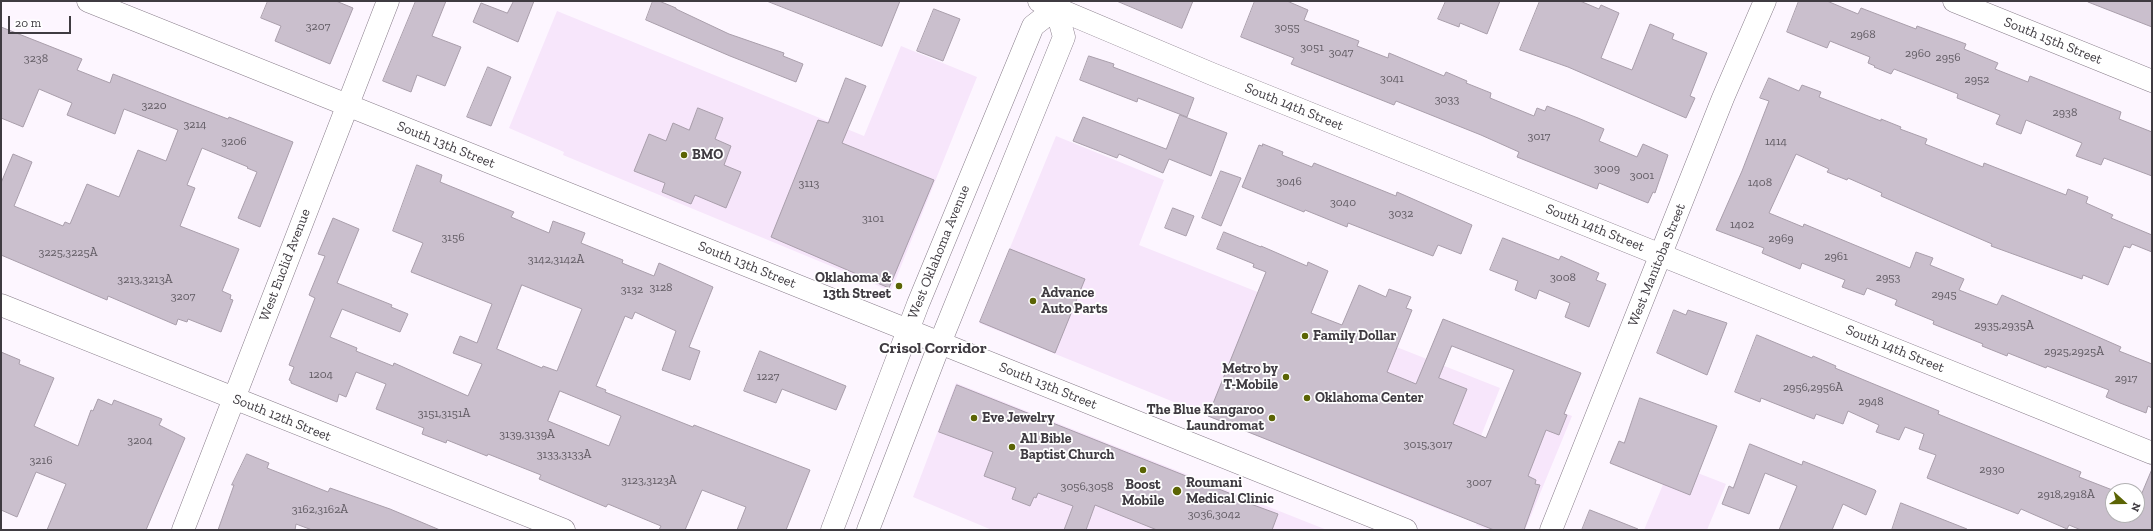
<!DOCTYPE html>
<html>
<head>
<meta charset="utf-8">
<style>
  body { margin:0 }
  #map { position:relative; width:2153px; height:531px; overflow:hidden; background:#fdf6ff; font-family:"Zilla Slab",serif }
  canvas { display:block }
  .frame { position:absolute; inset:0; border:2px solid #3f3b41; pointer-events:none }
  .north { position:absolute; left:2105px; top:483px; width:40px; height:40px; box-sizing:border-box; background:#fff; border:1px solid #b2b1b3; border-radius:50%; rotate:111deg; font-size:11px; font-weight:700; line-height:16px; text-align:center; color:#3f3b41 }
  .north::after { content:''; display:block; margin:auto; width:14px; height:18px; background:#5b6404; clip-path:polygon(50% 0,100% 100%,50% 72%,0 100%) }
  .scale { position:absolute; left:8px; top:16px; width:63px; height:18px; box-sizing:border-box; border:2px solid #3f3b41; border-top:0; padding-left:5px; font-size:12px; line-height:14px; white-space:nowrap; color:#3f3b41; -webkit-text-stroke:3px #fff; paint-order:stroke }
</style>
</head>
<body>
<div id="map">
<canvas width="2153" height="531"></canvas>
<div class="frame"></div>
<div class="north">N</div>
<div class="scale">20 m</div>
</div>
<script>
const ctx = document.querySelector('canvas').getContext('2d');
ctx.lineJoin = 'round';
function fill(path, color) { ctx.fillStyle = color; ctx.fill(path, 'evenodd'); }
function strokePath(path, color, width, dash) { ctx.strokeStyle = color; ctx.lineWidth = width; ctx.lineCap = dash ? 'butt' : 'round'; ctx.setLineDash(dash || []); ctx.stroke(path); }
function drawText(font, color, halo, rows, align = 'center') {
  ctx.font = font + ' "Zilla Slab",serif'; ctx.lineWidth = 3.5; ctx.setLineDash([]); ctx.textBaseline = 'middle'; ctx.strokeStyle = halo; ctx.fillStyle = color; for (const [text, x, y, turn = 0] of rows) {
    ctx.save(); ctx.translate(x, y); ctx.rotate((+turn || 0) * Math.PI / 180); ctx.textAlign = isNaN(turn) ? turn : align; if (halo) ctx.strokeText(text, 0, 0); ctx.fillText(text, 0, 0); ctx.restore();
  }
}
fill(new Path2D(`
  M557 11 864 136 901 46 977 77 891 291 563 155 564 152 509 128Z
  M1056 136 1164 180 1139 245 1500 388 1450 514 979 323Z
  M956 383 1327 530H992L913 497Z
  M1530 400 1572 416 1525 530H1489L1476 525Z
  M1672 463 1726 484 1707 530H1644Z`), '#f7e6fb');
const building = new Path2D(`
  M268 1H336L353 8 330 64 275 41 281 26 261 18Z
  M416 1H446L432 36 461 47 445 86 417 75 411 92 383 81Z
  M514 1H534L518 42 473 22 481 3 507 13Z
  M653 1H659L676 8V9L729 34 784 53 783 56 803 64 796 82 730 56 646 20Z
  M767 1H900L882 46Z
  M1117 1H1193L1182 28Z
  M1255 1H1287L1308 10 1304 20 1359 41 1357 46 1388 58 1389 53 1444 76 1446 72 1467 81 1466 83 1491 93 1490 98 1534 116 1537 108 1545 111 1547 106 1578 118 1604 129 1599 141 1637 157 1643 144 1668 155 1655 193 1653 192 1648 203 1599 183 1597 189 1517 157 1519 152 1481 135 1396 101 1394 105 1291 64 1294 58 1241 37Z
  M1446 1H1500L1487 34 1460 23 1459 27 1438 19Z
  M1540 1H1580L1599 9 1601 5 1619 13 1601 58 1632 70 1650 24 1674 34 1672 39 1707 53 1690 96 1695 98 1686 118 1568 67 1520 50Z
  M1799 1H1827L1858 14 1861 8 1916 29 1917 26 1966 44 1964 49 1998 63 1995 69 2028 82 2030 76 2121 112 2119 119 2152 132V176L2104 158 2101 165 2076 156 2082 143 2026 120 2021 134 1996 124 2000 115 1957 98 1958 94 1894 69 1891 74 1874 67 1875 66 1868 63 1870 57 1830 41 1827 48 1787 32Z
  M2088 1H2152V27L2088 2Z
  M934 9 960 19 943 61 917 51Z
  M1 27 82 59 77 70 110 83 113 74 189 104 228 119 229 117 293 142 260 227 238 218 257 172 247 168 248 167 202 148 187 185 195 188 180 226 239 249 222 291 231 295 230 299 233 300 221 332 188 319 187 322 178 319 176 325 108 296 107 300 1 255V183L13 154 32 162 14 206 63 226 65 222 70 224 87 184 119 197 138 150 166 161 178 130 124 109 115 134 67 115 72 103 39 89 23 127 1 118Z
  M1089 56 1114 64 1113 67 1194 98 1187 117 1138 98 1137 102 1080 80Z
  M488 67 511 77 491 126 467 117Z
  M846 78 866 86 842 143 934 180 889 288 771 237 818 120 828 123Z
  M1769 78 1799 91 1802 85 1821 92 1819 97 1881 121V119L1901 127 1900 129 1927 139 1925 144 1983 167 1984 163 2066 195 2068 189 2088 197 2086 203 2113 215 2111 218 2152 235V252L2132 244 2130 248 2124 246 2108 285 2083 275 2082 279 1991 246 1992 244 1881 196 1882 193 1848 178 1847 180 1827 172 1829 169 1796 154 1769 213 1803 227 1804 224 1910 268 1916 252 1933 258 1930 265 1964 279 1959 290 1997 305 2002 295 2121 347 2119 351 2152 364V408L2148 406 2146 413 2120 403 2106 397 2109 390 2047 366 2046 368 2008 353 2007 356 1982 346 1983 344 1933 324 1934 321 1895 305 1897 300 1867 288 1864 295 1842 287 1845 280 1802 263 1800 269 1762 253 1764 248 1716 230 1742 171 1769 101 1760 98Z
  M698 108 723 118 715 139 731 146 724 165 741 172 726 208 695 195 691 204 662 192 665 183 634 171 649 134 666 141 673 123 689 130Z
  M1180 115 1227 133 1211 176 1169 159 1163 173 1119 154 1117 158 1073 141 1083 117 1166 149Z
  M1263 144 1283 152 1282 155 1312 167 1314 163 1396 196 1397 192 1472 225 1461 254 1438 245 1433 256 1348 223 1347 227 1305 210 1304 212 1242 187 1259 145 1262 146Z
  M417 165 442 175 440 182 514 212 511 217 549 233 553 221 585 233 581 243 623 260 622 263 654 276 659 263 713 287 689 347 700 351 690 380 662 370 676 331 635 312 632 319 625 316 596 386 606 390 605 392 693 427 694 425 810 470 786 530H737L746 507 702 490 685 530H659L661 526 608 504 606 507 582 497 539 479 541 475 488 454 487 456 447 440 446 443 422 434 424 428 376 409 386 384 356 372 346 397 339 394 337 402 291 383V381L289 380 294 367 289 365 315 298 309 295 325 256 318 254 333 218 359 229 337 283 392 305 391 307 408 314 400 332 342 309 330 337 357 348 356 351 393 366 394 363 468 396 482 364 453 353 460 336 477 343 492 304 411 272 423 243 393 231ZM522 285 582 309 557 371 543 366 542 368 497 349ZM560 391 621 416 609 446 548 421Z
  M1221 171 1241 178 1221 226 1202 218Z
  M1173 208 1194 216 1186 236 1165 228Z
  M1224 232 1261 247V246L1307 266 1308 262 1328 271 1311 313 1342 325 1359 285 1386 297 1389 289 1411 297 1406 308 1412 310 1387 372 1416 384 1443 319 1581 373 1564 414 1567 415 1559 435 1546 430 1528 476 1536 480 1535 484 1540 485 1524 530H1494L1208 416 1266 272 1253 267 1254 264 1217 249ZM1452 346 1514 370 1486 438 1453 424 1467 389 1439 378Z
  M1503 238 1559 260 1561 256 1599 273 1596 280 1606 284 1589 327 1565 317 1570 303 1539 290 1536 299 1515 290 1518 281 1490 270Z
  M1010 249 1085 279 1055 353 980 322Z
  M1674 310 1686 315 1688 310 1727 323 1707 375 1657 353Z
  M1757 335 1812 358 1813 356 1836 366 1835 368 1939 411 1938 414 2081 472 2079 477 2115 491H2113V515H2137V500H2139L2152 469V530H2081L2069 525 2067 529 2021 509 2018 514 1927 478 1936 455 1919 449 1924 434 1905 427 1899 440 1876 432 1879 425 1848 411 1843 424 1816 414 1814 419 1761 398 1760 402 1735 392Z
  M760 351 846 386 836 410 782 389 776 403 744 391Z
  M1 352 20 360 19 364 54 378 34 426 78 446 91 410 93 411 98 399 112 405 114 400 162 419 159 425 185 438 146 530H47L66 484 36 472 17 517 1 510Z
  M957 385 1249 501 1248 503 1278 514 1272 530H1157L1095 505 1086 530H1064L1073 506 1038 493 1036 498 1034 497 1030 506 1012 499 1016 488 984 476 993 452 939 432Z
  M1640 398 1717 426 1690 495 1610 463 1619 441 1624 443Z
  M1750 444 1802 465 1803 461 1875 490 1876 491 1866 515 1843 504 1832 530H1779L1797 486 1765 473 1749 514 1722 504 1729 486 1733 488Z
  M247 454 269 463 267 468 328 492 330 488 390 509 440 530H312L296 524 295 530H218L234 485H232Z
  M1901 503 1967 529V530H1892Z
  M1590 510 1638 529 1637 530H1582Z`);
fill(building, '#cabfcd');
strokePath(building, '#a99eab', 1);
const minor = new Path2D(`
  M88 1 1406 530
  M1039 1 1212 74 2152 453
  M1954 1 2152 81
  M1 305 564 530
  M183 530 388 1
  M1551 530 1723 98 1765 1`);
const major = new Path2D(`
  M832 530 918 304 1033 26 1056 8
  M868 530 940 343 1064 37 1056 8 1059 1`);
strokePath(minor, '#877c89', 23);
strokePath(major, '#877c89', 23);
strokePath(minor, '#fff', 22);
strokePath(major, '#fff', 22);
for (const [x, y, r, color] of [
  [684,155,4,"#5b6404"],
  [899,286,4,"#5b6404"],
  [1033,301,4,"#5b6404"],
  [1305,336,4,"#5b6404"],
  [1286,377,4,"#5b6404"],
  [1307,398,4,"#5b6404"],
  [974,418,4,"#5b6404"],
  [1272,418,4,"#5b6404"],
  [1012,447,4,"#5b6404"],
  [1143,470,4,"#5b6404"],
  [1177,491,5,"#5b6404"]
]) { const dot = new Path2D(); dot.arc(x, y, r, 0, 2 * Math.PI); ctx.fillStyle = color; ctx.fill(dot); strokePath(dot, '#fff', 1.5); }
drawText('12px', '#625c64', null, [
  ["3207",318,27],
  ["3055",1287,28],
  ["2968",1863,35],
  ["3051",1312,48],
  ["3047",1341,53],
  ["2960",1918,54],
  ["2956",1948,58],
  ["3238",36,59],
  ["3041",1392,79],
  ["2952",1977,80],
  ["3033",1447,100],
  ["3220",154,106],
  ["2938",2065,113],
  ["3214",195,125],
  ["3017",1539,137],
  ["3206",234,142],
  ["1414",1776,142],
  ["3009",1607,169],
  ["3001",1642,176],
  ["3046",1289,182],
  ["1408",1760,183],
  ["3113",809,184],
  ["3040",1343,203],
  ["3032",1401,214],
  ["3101",873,219],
  ["1402",1742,225],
  ["3156",453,238],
  ["2969",1781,239],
  ["3225,3225A",68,253],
  ["2961",1836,257],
  ["3142,3142A",556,260],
  ["3008",1563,278],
  ["2953",1888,278],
  ["3213,3213A",145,280],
  ["3128",661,288],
  ["3132",632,290],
  ["2945",1944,295],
  ["3207",183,297],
  ["2935,2935A",2004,326],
  ["2925,2925A",2074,352],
  ["1204",321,375],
  ["1227",768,377],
  ["2917",2126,379],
  ["2956,2956A",1813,388],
  ["2948",1871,402],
  ["3151,3151A",444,414],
  ["3139,3139A",527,435],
  ["3204",140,441],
  ["3015,3017",1428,445],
  ["3133,3133A",564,455],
  ["3216",41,461],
  ["2930",1992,470],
  ["3123,3123A",649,481],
  ["3007",1479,483],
  ["3056,3058",1087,487],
  ["2918,2918A",2066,495],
  ["3162,3162A",320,510],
  ["3036,3042",1214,515]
]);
drawText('14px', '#3f3b41', '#fff', [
  ["South 15th Street",2053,41,22],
  ["South 14th Street",1294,107,22],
  ["South 13th Street",446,145,22],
  ["South 14th Street",1595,228,22],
  ["West Oklahoma Avenue",939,252,-68],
  ["West Euclid Avenue",285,265,-69],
  ["South 13th Street",747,265,22],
  ["West Manitoba Street",1657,265,-68],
  ["South 14th Street",1895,349,22],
  ["South 13th Street",1048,386,22],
  ["South 12th Street",282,418,22]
]);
drawText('bold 14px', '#3f3b41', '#fff', [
  ["BMO",692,155],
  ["Oklahoma &",891,278,"right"],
  ["13th Street",891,294,"right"],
  ["Advance",1041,293],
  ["Auto Parts",1041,309],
  ["Family Dollar",1313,336],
  ["Metro by",1278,369,"right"],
  ["T-Mobile",1278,385,"right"],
  ["Oklahoma Center",1315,398],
  ["The Blue Kangaroo",1264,410,"right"],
  ["Laundromat",1264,426,"right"],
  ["Eve Jewelry",982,418],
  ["All Bible",1020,439],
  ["Baptist Church",1020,455],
  ["Roumani",1186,483],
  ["Medical Clinic",1186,499],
  ["Boost",1143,485,"center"],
  ["Mobile",1143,501,"center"]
], 'left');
drawText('bold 16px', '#3f3b41', '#fff', [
  ["Crisol Corridor",933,348]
]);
</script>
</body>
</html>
